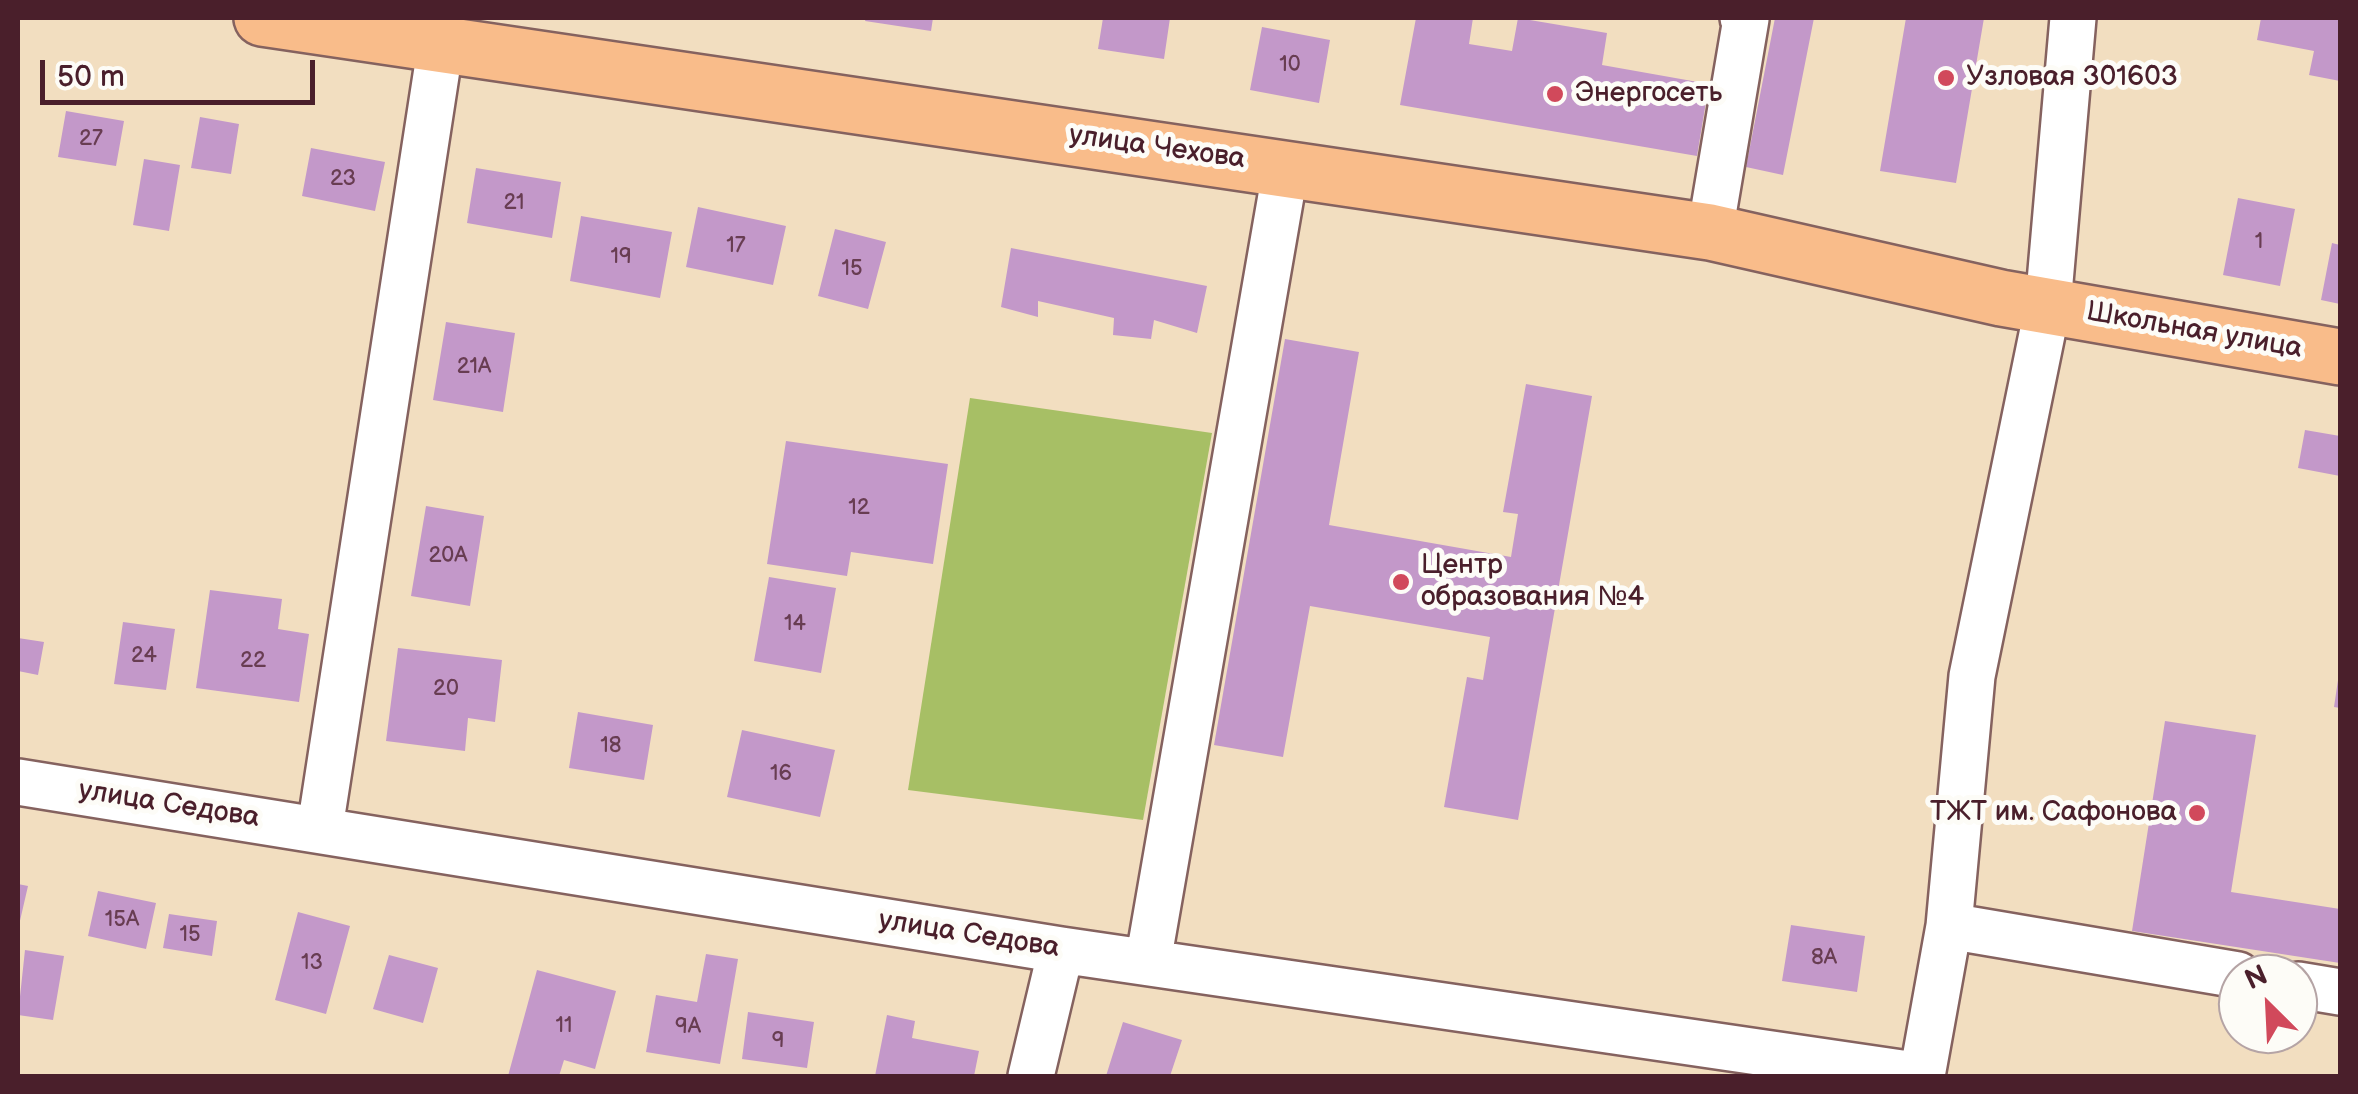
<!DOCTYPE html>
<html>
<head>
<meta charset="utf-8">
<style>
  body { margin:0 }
  #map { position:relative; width:2358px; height:1094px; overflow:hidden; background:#f2dec0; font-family:"Balsamiq Sans",sans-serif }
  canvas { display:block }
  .frame { position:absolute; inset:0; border:20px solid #4a1f2b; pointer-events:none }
  .north { position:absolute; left:2218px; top:954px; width:100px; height:100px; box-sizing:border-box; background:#fdfcf7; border:2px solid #b5a4a5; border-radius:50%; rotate:336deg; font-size:28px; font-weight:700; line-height:40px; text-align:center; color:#4a1f2b }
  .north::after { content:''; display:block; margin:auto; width:35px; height:45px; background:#d1495b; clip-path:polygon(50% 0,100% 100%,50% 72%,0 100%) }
  .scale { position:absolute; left:40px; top:60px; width:275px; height:45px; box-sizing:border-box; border:5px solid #4a1f2b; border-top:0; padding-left:12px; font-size:30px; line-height:35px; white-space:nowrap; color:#4a1f2b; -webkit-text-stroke:8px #fdfcf7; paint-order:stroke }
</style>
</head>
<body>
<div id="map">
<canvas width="2358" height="1094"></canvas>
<div class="frame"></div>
<div class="north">N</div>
<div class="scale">50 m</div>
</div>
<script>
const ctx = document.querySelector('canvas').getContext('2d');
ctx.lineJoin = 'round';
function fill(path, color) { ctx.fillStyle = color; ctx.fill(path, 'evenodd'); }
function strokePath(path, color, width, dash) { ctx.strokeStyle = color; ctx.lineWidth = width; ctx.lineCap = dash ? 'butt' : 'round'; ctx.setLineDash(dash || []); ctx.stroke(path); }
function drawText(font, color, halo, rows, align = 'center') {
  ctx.font = font + ' "Balsamiq Sans",sans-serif'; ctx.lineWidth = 10; ctx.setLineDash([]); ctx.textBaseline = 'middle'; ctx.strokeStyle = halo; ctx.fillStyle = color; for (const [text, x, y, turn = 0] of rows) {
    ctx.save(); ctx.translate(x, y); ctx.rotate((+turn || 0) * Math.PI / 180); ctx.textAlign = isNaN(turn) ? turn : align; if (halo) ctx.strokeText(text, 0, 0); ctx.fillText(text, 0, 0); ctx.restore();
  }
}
fill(new Path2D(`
  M970 398 1212 433 1143 820 908 790Z`), '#a7bf65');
fill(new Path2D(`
  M866 18H933L931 31 865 21Z
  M1103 18H1170L1164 59 1098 49Z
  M1416 18H1473L1469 44 1512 51 1518 18 1607 33 1602 65 1709 84 1697 156 1400 105Z
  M1775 18H1814L1783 175 1746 167Z
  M1906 18H1984L1956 183 1880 171Z
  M2261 18H2340V81L2309 75 2314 51 2257 40Z
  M1262 27 1330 40 1319 103 1250 90Z
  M66 111 124 121 116 166 58 157Z
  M200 117 239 124 231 174 191 168Z
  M311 148 385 162 375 211 302 196Z
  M144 159 180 165 169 231 133 225Z
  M476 168 561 182 552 238 467 223Z
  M2238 198 2295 209 2280 286 2223 275Z
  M698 207 786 226 773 285 686 267Z
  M581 216 672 232 660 298 570 281Z
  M835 229 886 242 868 309 818 296Z
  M2332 243 2340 245V304L2321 300Z
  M1011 248 1207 286 1197 333 1154 320 1151 339 1113 335 1114 318 1038 301V317L1001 307Z
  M446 322 515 333 503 412 433 400Z
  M1285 339 1359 352 1329 525 1511 557 1518 514 1503 512 1526 384 1592 396 1518 820 1444 807 1467 677 1483 680 1490 637 1310 606 1283 757 1214 745Z
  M2305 430 2340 436V476L2298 468Z
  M786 441 948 464 933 564 851 552 847 576 767 564Z
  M426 506 484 516 470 606 411 596Z
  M769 577 836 588 821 673 754 661Z
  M210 590 282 599 278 629 309 634 299 702 196 688Z
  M123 622 175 629 166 690 114 684Z
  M18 638 44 642 38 675 18 671Z
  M398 648 502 660 495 722 468 718 465 751 386 741Z
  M2338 680H2340V708L2334 707Z
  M578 712 653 725 644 780 569 768Z
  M2165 721 2256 735 2231 892 2340 909V963L2132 931Z
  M742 730 835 750 820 817 727 797Z
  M18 884 28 886 19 925H18Z
  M98 891 156 903 146 949 88 936Z
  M298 912 350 926 326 1014 275 1000Z
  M169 914 217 921 212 956 163 948Z
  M1791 925 1865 936 1857 992 1782 981Z
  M25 950 64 956 53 1020 18 1015Z
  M706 954 738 959 720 1064 646 1052 656 995 697 1002Z
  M389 955 438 968 423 1023 373 1009Z
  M537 970 616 991 595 1069 564 1060 559 1076H508Z
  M748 1012 814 1022 807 1068 742 1059Z
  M887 1015 915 1021 912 1038 979 1051 974 1076H875Z
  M1123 1022 1182 1040 1170 1076H1106Z`), '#c398c9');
const minor = new Path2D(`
  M1710 232 1746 19 1743 18
  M18 782 1061 950 1922 1076
  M320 828 441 43
  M1949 926 2238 975
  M1148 962 1286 167
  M2298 985 2340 992
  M1031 1076 1061 950
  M1922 1076 1949 926 1972 676 2048 305 2073 18`);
const major = new Path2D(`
  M262 18 1710 232 2001 298 2340 357`);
strokePath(minor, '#85625f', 50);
strokePath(major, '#85625f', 60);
strokePath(minor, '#fff', 45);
strokePath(major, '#f9bc8a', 55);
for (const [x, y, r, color] of [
  [1946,78,10,"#d1495b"],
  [1555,94,10,"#d1495b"],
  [1401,582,10,"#d1495b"],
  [2197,813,10,"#d1495b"]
]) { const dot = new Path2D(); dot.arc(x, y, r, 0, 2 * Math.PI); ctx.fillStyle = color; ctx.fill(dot); strokePath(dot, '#fdfcf7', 4); }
drawText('22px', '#683d52', null, [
  ["10",1290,65],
  ["27",91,139],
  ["23",343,179],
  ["21",514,203],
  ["1",2259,242],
  ["17",736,246],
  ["19",621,257],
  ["15",852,269],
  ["21А",474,367],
  ["12",859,508],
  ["20А",448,556],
  ["14",795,624],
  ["24",144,656],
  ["22",253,661],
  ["20",446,689],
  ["18",611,746],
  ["16",781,774],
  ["15А",122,920],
  ["15",190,935],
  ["8А",1824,958],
  ["13",312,963],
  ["11",564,1026],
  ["9А",688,1027],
  ["9",778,1041]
]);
drawText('28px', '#4a1f2b', '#fdfcf7', [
  ["Узловая 301603",1966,78],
  ["Энергосеть",1575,94],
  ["Центр",1421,566],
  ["образования №4",1421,598],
  ["ТЖТ им. Сафонова",2177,813,"right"]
], 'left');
drawText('28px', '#4a1f2b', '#fdfcf7', [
  ["улица Чехова",1157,148,8],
  ["Школьная улица",2194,331,10],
  ["улица Седова",169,805,9],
  ["улица Седова",969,935,9]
]);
</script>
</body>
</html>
